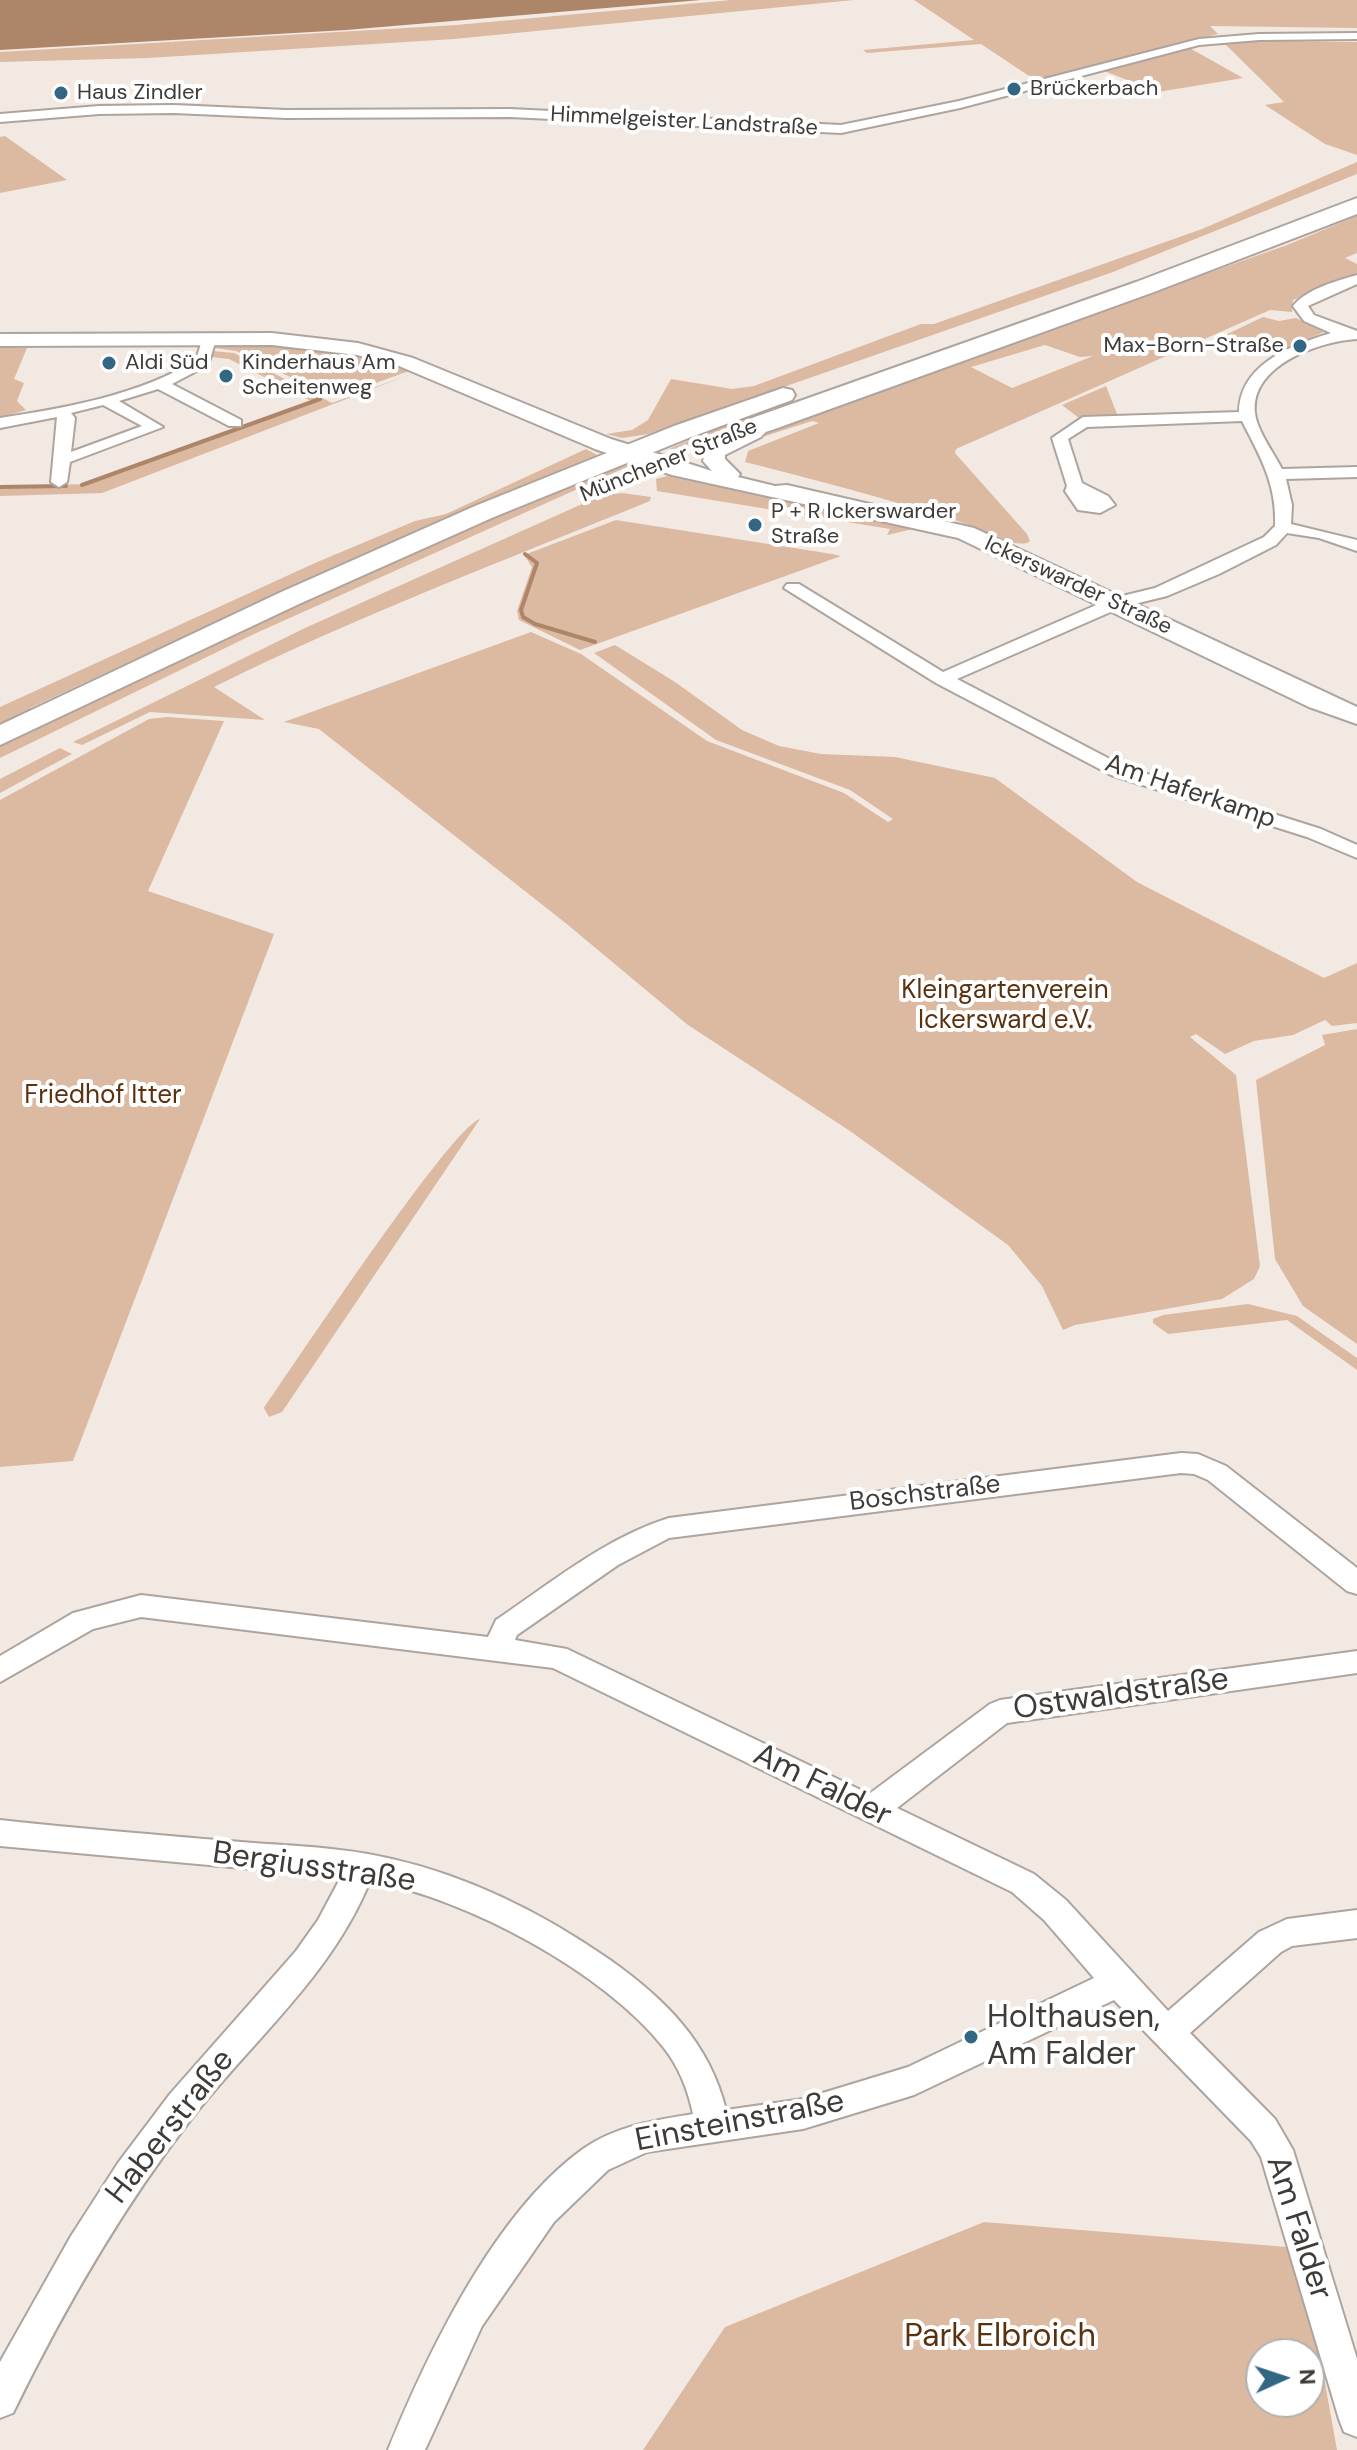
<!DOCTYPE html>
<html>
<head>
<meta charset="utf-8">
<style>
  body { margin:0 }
  #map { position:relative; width:1357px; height:2450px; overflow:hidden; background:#f3e9e3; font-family:"DM Sans",sans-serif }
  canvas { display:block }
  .north { position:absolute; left:1245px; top:2338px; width:80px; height:80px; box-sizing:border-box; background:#fff; border:2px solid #b2b1af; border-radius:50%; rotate:87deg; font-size:22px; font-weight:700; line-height:32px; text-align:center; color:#3e3b38 }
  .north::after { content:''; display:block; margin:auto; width:28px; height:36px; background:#336683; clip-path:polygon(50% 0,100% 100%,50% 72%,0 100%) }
</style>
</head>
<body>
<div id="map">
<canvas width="1357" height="2450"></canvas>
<div class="north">N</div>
</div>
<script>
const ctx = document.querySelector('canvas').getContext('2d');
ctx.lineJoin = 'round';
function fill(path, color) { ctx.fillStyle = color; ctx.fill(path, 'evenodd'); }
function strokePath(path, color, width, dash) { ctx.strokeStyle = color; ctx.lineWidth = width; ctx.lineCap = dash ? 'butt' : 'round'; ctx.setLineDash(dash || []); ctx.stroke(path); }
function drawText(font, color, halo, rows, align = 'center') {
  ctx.font = font + ' "DM Sans",sans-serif'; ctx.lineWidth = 8; ctx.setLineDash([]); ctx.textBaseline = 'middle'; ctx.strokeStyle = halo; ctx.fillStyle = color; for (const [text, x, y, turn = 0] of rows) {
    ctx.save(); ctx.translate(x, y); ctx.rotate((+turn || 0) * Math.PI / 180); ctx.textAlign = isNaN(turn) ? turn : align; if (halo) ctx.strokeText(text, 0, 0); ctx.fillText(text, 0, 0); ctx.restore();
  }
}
fill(new Path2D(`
  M731 0H854L454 39 148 58 0 62V52L456 25Z
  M914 0H1357V28L1210 26 1218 34 1192 40 1035 80 981 44 867 53 863 50 974 40Z
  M1273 41 1357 42V155L1325 144 1265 105 1284 102 1224 43Z
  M1186 46 1243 78 1158 92 1099 69Z
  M5 136 67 180 0 193V137Z
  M1357 162V174L1113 272 649 434 622 438 606 434 632 430 648 420 671 379 732 389 754 386 921 324H934L1202 229Z
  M1357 216V253L1345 258 1357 264V274L1293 300 1292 312 1270 310 956 449 955 453 1027 534 1030 541 1027 543C1005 547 979 528 958 521 888 499 816 480 745 462L748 451 819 423 812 421 762 437 751 436 1287 245ZM1202 313 1012 388 971 367 1045 345 1080 357 1093 356Z
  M1263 317 1279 321 1296 318 1324 332 1268 356 1221 337Z
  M219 345C283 345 349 346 409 371L334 398 236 351 214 348Z
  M0 348H27L14 379 24 383 17 401 26 410 0 418Z
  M213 351 234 353 332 403 414 373 102 493 0 496V486L89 484 311 401 229 359 211 357Z
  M1106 386 1117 414 1079 418 1062 405Z
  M778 402 789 407 684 448 669 449Z
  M586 449 597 455 239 611 30 708 29 714 0 729V707L315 563 415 521 446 514Z
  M622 462 629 466 254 634 0 758V743L313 593Z
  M667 476 913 526V529L887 535 890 529 657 491 656 479Z
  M622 493 651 497 650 501C503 561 355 617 214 687L265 720 150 712 82 745 73 742 305 628 600 496Z
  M616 520 832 554 841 556 580 650 519 620 517 611 532 567 524 555Z
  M531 632 581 654 707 741 844 793 888 822 893 819 850 790 716 740 594 653 615 645 675 682 742 730 779 746 821 754 895 757 995 778 1137 882 1324 978 1357 963V1023L1332 1026 1325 1020 1293 1035 1254 1041 1225 1054 1196 1034 1190 1037 1236 1075 1260 1266 1254 1279 1222 1299 1075 1325 1063 1330 1042 1286 1008 1245 850 1131 688 1025 568 925 319 729 284 722Z
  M167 717 224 721 148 891 274 934 73 1461 0 1467V800L149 719Z
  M60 748 72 754 0 793V779Z
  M1357 1029V1344L1303 1306 1275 1259 1256 1080 1325 1045 1322 1035Z
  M480 1119 282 1412 269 1417 264 1408C292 1368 452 1126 480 1119Z
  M1248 1304 1297 1316 1357 1358V1370L1287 1320 1168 1334 1153 1323V1319L1163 1315Z
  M984 2222 1287 2247 1304 2266 1337 2450H643L725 2327ZM1261 2354H1309V2402H1261Z`), '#dcb9a1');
fill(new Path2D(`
  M0 0H701L346 30 0 50Z`), '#ad8569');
strokePath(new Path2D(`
  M82 485 320 399
  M0 487 66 486
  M525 554 537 563 521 610 523 617 535 624 595 642`), '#ad8569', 4);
const street = new Path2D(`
  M1357 33V39L1259 40 1199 45 960 108 841 133 510 117 286 118 174 113 99 114 0 122V114L99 106 174 105 286 110 510 109 841 125 959 101 1199 39 1259 34Z
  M1357 275V284L1308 306 1314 315 1357 331V339C1320 341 1250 365 1255 413 1257 431 1274 453 1282 469L1357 467V477L1286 479 1292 505 1291 524 1357 540V551L1319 538 1287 533 1276 545 1219 574 1167 596 1122 607 957 679 1125 767 1321 829 1357 845V858L1307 837 1111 775 936 683 784 588 787 584H799L943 672 1110 599 1155 588 1264 537 1275 526C1277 485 1260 456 1242 421L1087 427 1068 439 1082 483 1108 496 1115 505 1100 513 1078 510 1065 491 1067 486 1052 438 1083 417 1239 412C1240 363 1293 345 1331 333L1304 321 1293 306C1307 289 1336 281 1357 275Z
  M209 336 216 340 208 365 172 384 241 420V426H229L158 389 119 401 163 427 70 462 67 482 59 487 51 482 57 417 0 428V418C65 408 140 395 196 360L202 340ZM103 405 142 426 71 452 75 418 71 413Z
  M1181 1453 1198 1454 1226 1466 1357 1568V1594L1347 1591 1208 1480 1194 1474 1181 1473 669 1538 618 1565 517 1635 515 1640 567 1649 869 1794 990 1704 1000 1700 1357 1651V1673L1007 1723 897 1808 1034 1874 1066 1900 1168 2011 1259 1932 1287 1919 1357 1910V1938L1292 1946 1281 1952 1190 2033 1275 2119 1293 2150 1357 2359V2437L1344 2432 1339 2419 1261 2157 1251 2141 1114 2000 914 2095 803 2129 647 2152 608 2170 554 2222 482 2326 425 2450H388C428 2352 495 2212 583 2149 615 2126 656 2120 693 2114 688 2090 679 2067 664 2048 605 1972 464 1897 370 1881 332 1975 253 2040 192 2118 121 2209 64 2309 13 2413L0 2418V2362L71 2236 118 2163 170 2094 296 1951 318 1920 341 1877 0 1846V1820C80 1829 161 1835 241 1842 291 1846 343 1847 392 1859 471 1877 544 1914 610 1960 665 1999 709 2042 726 2110L803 2099 908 2067 1094 1978 1044 1920 1012 1892 553 1668 141 1617 93 1629 0 1682V1656L73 1613 141 1595 488 1637 496 1620C551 1583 605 1538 669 1518Z`);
const secondary = new Path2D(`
  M272 333 358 343 413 358 611 439 712 471 703 461 706 447 754 419H770L773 424 761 437 725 455V459L740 474 738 477 775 486 787 485 974 528 1357 707V724L1309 707 958 538 672 475 595 449 399 366 357 355 272 345 0 346V334Z`);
const primary = new Path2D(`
  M783 388 792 390 795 395 792 400 691 437 494 517 299 604 0 745V725L279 593 475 506 674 426Z`);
const highway = new Path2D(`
  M1357 198V214L1154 292 772 430 762 433 752 430 748 424 752 418 1136 282Z`);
strokePath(street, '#ada49e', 4);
strokePath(secondary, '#ada49e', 4);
strokePath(primary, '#ada49e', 4);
strokePath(highway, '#ada49e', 4);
fill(street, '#fff');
fill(secondary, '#fff');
fill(primary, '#fff');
fill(highway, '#fff');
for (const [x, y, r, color] of [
  [1014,89,8,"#336683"],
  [61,93,8,"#336683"],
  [1300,346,8,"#336683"],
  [109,363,8,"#336683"],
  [226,376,8,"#336683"],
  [755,525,8,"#336683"],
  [971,2037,8,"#336683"]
]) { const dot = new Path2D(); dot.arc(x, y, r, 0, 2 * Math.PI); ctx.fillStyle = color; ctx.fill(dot); strokePath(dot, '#fff', 3); }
drawText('22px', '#3e3b38', '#fff', [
  ["Brückerbach",1030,89],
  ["Haus Zindler",77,93],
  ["Max-Born-Straße",1284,346,"right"],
  ["Aldi Süd",125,363],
  ["Kinderhaus Am",242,363],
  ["Scheitenweg",242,388],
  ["P + R Ickerswarder",771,512],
  ["Straße",771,537]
], 'left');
drawText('22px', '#3e3b38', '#fff', [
  ["Himmelgeister Landstraße",684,122,3],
  ["Münchener Straße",669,461,-22],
  ["Ickerswarder Straße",1078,586,25]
]);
drawText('26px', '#3e3b38', '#fff', [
  ["Am Haferkamp",1190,792,19],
  ["Boschstraße",925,1494,-7]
]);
drawText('26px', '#5b3210', '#fff', [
  ["Kleingartenverein",1005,991],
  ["Ickersward e.V.",1005,1021],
  ["Friedhof Itter",103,1096]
]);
drawText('32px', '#3e3b38', '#fff', [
  ["Ostwaldstraße",1121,1695,-8],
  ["Am Falder",822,1786,26],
  ["Bergiusstraße",314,1868,8],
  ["Einsteinstraße",740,2122,-11],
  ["Haberstraße",171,2127,-52],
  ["Am Falder",1298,2228,72]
]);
drawText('32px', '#3e3b38', '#fff', [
  ["Holthausen,",987,2019],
  ["Am Falder",987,2056]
], 'left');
drawText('32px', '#5b3210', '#fff', [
  ["Park Elbroich",1000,2338]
]);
</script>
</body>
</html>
